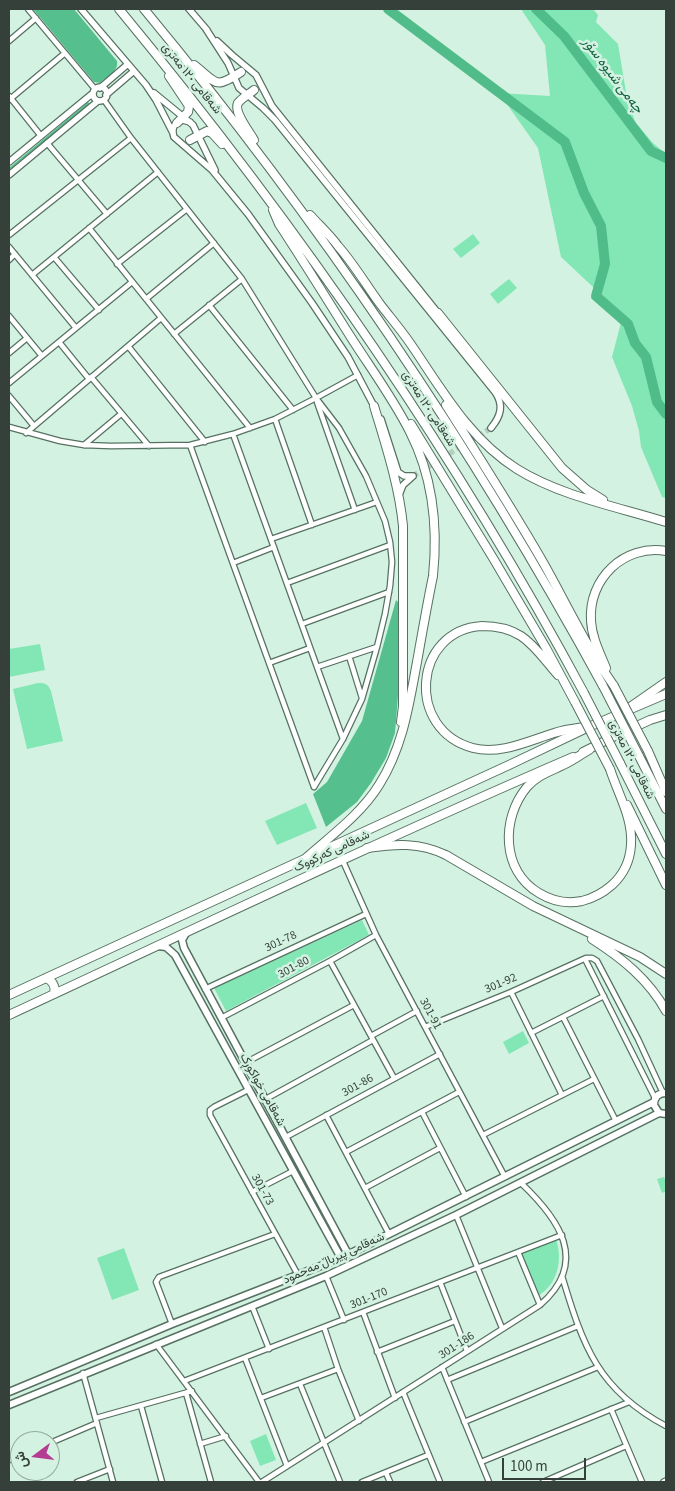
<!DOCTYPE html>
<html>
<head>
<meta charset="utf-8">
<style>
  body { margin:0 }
  #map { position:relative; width:675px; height:1491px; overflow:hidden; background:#d4f2e1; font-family:"Source Sans 3",Vazirmatn,sans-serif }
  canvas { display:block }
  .frame { position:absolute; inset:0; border:10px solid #344039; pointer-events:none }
  .north { position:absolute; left:10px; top:1431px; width:50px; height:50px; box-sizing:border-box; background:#d4f2e1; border:1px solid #94ab9e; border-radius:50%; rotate:255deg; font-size:14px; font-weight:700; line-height:20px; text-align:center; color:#344039 }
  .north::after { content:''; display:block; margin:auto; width:18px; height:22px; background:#b43d93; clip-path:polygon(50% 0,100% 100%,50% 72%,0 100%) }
  .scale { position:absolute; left:502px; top:1458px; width:84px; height:22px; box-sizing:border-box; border:2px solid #344039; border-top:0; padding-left:6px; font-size:15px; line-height:18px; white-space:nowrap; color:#344039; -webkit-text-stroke:4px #d4f2e1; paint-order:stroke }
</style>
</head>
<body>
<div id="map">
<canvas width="675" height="1491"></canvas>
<div class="frame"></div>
<div class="north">ش</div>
<div class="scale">100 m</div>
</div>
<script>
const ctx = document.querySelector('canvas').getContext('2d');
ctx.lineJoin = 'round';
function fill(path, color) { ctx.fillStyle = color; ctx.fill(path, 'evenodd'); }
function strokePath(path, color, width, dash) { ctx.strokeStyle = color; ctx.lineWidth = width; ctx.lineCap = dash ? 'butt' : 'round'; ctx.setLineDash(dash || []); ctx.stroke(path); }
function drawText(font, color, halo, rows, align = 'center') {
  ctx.font = font + ' "Source Sans 3",Vazirmatn,sans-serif'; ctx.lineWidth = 5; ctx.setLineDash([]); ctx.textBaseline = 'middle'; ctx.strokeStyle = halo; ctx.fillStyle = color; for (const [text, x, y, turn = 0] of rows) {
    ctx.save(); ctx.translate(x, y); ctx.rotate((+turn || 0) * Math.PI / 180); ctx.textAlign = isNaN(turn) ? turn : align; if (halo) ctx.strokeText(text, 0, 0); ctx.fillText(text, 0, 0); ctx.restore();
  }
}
fill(new Path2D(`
  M521 9H593L598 15 596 22 618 44 626 92 635 122 653 143 666 154V498L662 497 641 447 639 431 632 406 612 357 623 315 561 257 538 148 499 93 550 96 545 45Z
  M473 234 480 243 461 258 453 249Z
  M509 279 517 288 498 304 490 294Z
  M40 644 45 670 9 677V649Z
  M38 683C46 683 48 684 51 691L63 741 27 749 13 689Z
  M306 803 317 828 277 845 265 821Z
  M362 920 369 935 226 1011 214 988Z
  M523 1031 529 1043 509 1054 503 1042Z
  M664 1177 666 1182V1191L662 1193 657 1179Z
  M556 1239C563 1260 558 1284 538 1296L521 1254Z
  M124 1248 139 1290 112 1300 97 1258Z
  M266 1434 276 1460 260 1466 250 1441Z`), '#83e7b5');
fill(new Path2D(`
  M33 9H74L117 61C119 71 107 77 100 83L94 82Z
  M88 102 90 104 9 170V168Z
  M396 600 399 603 398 696 395 733 386 758 371 783 357 802 326 827 313 794 327 782 362 721Z`), '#55c08e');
strokePath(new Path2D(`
  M388 9 565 142 584 193 601 226 605 264 596 296 628 324 635 343 646 357 657 402 666 414
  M536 9 564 36 651 151 666 158`), '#50bc8a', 10);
strokePath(new Path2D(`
  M413 476 491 428`), '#b4cebf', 5.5, [5.5, 3]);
const minor = new Path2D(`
  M28 9 95 89
  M9 41 36 18
  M9 96 41 136
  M9 100 65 53
  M104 100 131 138 242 279 316 398 339 428 366 476 385 521 390 542 392 562 390 586 385 614 377 647 362 699 343 739 314 787
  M47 143 107 214
  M89 228 250 428
  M9 235 131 138
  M9 247 76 328
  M54 257 99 310
  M9 260 15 254
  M117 264 187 209
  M32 275 158 172
  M146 299 214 243
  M209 305 293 410
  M9 316 42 356
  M174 334 242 279
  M59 342 89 379
  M128 346 205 442
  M9 353 27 338
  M91 377 149 446
  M9 383 132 282
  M9 396 34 426
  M317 402 355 510
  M275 419 312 525
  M9 427 60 441 84 445 111 446 190 445 233 434 275 419 316 398 358 375
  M26 433 161 318
  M233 434 343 739
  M84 445 121 414
  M190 445 314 787
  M271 539 377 502
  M233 563 274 547
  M287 583 390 545
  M302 624 389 592
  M349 656 362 698
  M269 663 310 648
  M317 667 377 647
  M342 859 376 935 505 1177
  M585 959 655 1098
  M330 961 394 1078
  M205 989 366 914
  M511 992 562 1095
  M563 1017 616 1121
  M221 1018 330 961 376 935
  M425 1027 511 992 586 958H592L597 961 638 1039 663 1093
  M531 1033 604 996
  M371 1036 417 1011
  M245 1063 354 1005
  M248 1090 214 1107 210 1110V1115L298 1275
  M264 1100 373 1040
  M422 1112 466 1197
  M326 1115 389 1234
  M483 1135 594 1079
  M286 1137 440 1054
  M346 1152 459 1092
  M365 1188 440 1148
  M252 1192 293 1171
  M456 1215 502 1328
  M518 1252 540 1305
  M326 1276 344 1320
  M562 1276C583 1346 598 1390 666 1426
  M440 1282 467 1351
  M252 1306 269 1349
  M363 1312 395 1398
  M172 1324 156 1282 159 1277 275 1234
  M324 1327 338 1369 359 1421
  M156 1344 259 1482
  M377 1352 455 1321
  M245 1358 287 1466
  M442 1367 489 1482
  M83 1373 113 1482
  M447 1380 578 1326
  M184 1381 562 1235
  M300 1384 340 1482
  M403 1392 440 1482
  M186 1393 211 1482
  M261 1398 338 1369
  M141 1406 162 1482
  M611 1409 642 1482
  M96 1418 192 1391
  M464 1422 598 1367
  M50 1443 97 1423
  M200 1444 226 1436
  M9 1460 20 1455
  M481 1462 629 1402
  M386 1473 390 1482
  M77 1482 110 1469
  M262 1482 540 1305C590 1262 559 1219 521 1183
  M362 1482 428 1455
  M543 1482 626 1446`);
const tertiary = new Path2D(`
  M81 9 146 85 156 100 173 133
  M189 9 207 30
  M206 29 228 63 239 88 263 108 275 120 495 392C504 405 501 416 491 428
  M217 41 232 55 256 75 272 106 438 313
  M93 94a7 7 0 1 1 14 0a7 7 0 1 1-14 0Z
  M100 88 128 64
  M154 93 193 125 215 170
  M106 95 134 71
  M190 122 183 120C174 122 171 129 174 137L212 170 248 214 312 303 348 357 375 408
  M9 162 93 93
  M9 175 98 101
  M381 419 398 472 404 476H413
  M399 495 403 485 412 477
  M664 1482 666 1481`);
const secondary = new Path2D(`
  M186 933 182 940 184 948 348 1254
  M158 946 166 947 175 955 341 1258
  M666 1093C658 1093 654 1097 654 1105L659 1113 666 1114
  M9 1392 172 1324 341 1258 654 1102
  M9 1405 326 1276 456 1215 659 1113`);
const trunk = new Path2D(`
  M583 752 631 728
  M46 978C53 981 56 987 54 994
  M9 995 509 765 591 726 666 694
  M9 1015C196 928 383 839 573 757`);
const motorway = new Path2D(`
  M119 9C295 222 453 449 584 693
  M144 9C318 219 472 446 603 686
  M194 65C217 83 214 90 241 72
  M169 76 189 106 188 112 177 123
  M190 140 207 131 212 133 222 144
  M254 140C250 132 233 112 238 103 242 98 249 94 254 90
  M273 210 279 224C304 262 328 301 352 339 372 370 394 400 410 432 433 477 438 527 433 576 427 605 422 634 417 662 409 705 403 747 379 785 361 814 332 835 307 857
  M310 215C319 225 330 235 338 246 354 264 366 285 380 304 390 317 401 330 410 343 441 388 469 439 517 469 560 496 618 507 666 522
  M438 313 562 468 587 490 603 500
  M446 405C479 457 513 510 544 564 567 605 587 648 614 686
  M374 406C386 446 399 485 403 526V706L401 722
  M411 424 493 558 546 648 575 702
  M606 668C600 653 592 638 591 621 588 579 624 544 666 551
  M558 675C546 662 536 646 521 636 510 629 495 626 482 626 413 630 405 730 473 748 500 755 528 741 554 733 566 729 578 728 591 726
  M620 714 666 682
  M628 730 650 720 666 715
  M589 750C582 754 576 758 569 762 555 770 538 774 527 787 501 818 501 871 539 893 552 901 567 904 582 901 594 898 603 893 612 885 623 875 630 861 631 845 633 818 618 794 610 769
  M648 751 666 792
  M639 756 666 809
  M620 763 666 854
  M627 805 666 885
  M367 848C396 844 419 842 446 855L533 906 640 957 666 974
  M592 939C622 958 649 980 666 1011`);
strokePath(minor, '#567162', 7);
strokePath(tertiary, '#567162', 8);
strokePath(secondary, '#567162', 9);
strokePath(trunk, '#567162', 10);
strokePath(motorway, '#567162', 10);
strokePath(minor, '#fff', 4.5);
strokePath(tertiary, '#fff', 5.5);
strokePath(secondary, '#fff', 6);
strokePath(trunk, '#fff', 8);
strokePath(motorway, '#fff', 8);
const motorwayBridge = new Path2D(`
  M603 686 639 756
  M614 686 648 751
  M584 693 620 763
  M575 702 610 769`);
strokePath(motorwayBridge, '#567162', 10, []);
strokePath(motorwayBridge, '#fff', 8);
drawText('12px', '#344039', '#d4f2e1', [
  ["شەقامی ١٢٠ مەتری",191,79,51],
  ["شەقامی ١٢٠ مەتری",428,409,57],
  ["شەقامی ١٢٠ مەتری",631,760,63],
  ["شەقامی کەرکووک",332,852,-25],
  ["301-78",281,942,-25],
  ["301-80",294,968,-28],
  ["301-92",501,984,-23],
  ["301-91",430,1014,62],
  ["301-86",358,1086,-29],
  ["شەقامی خواکوڕک",262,1090,61],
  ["301-73",262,1190,61],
  ["شەقامی پیرباڵ مەحمود",334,1259,-24],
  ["301-170",369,1299,-22],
  ["301-186",457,1346,-33]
]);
drawText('italic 14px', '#136443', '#d4f2e1', [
  ["چەمی شیوە سۆر",612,76,53]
]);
</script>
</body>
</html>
